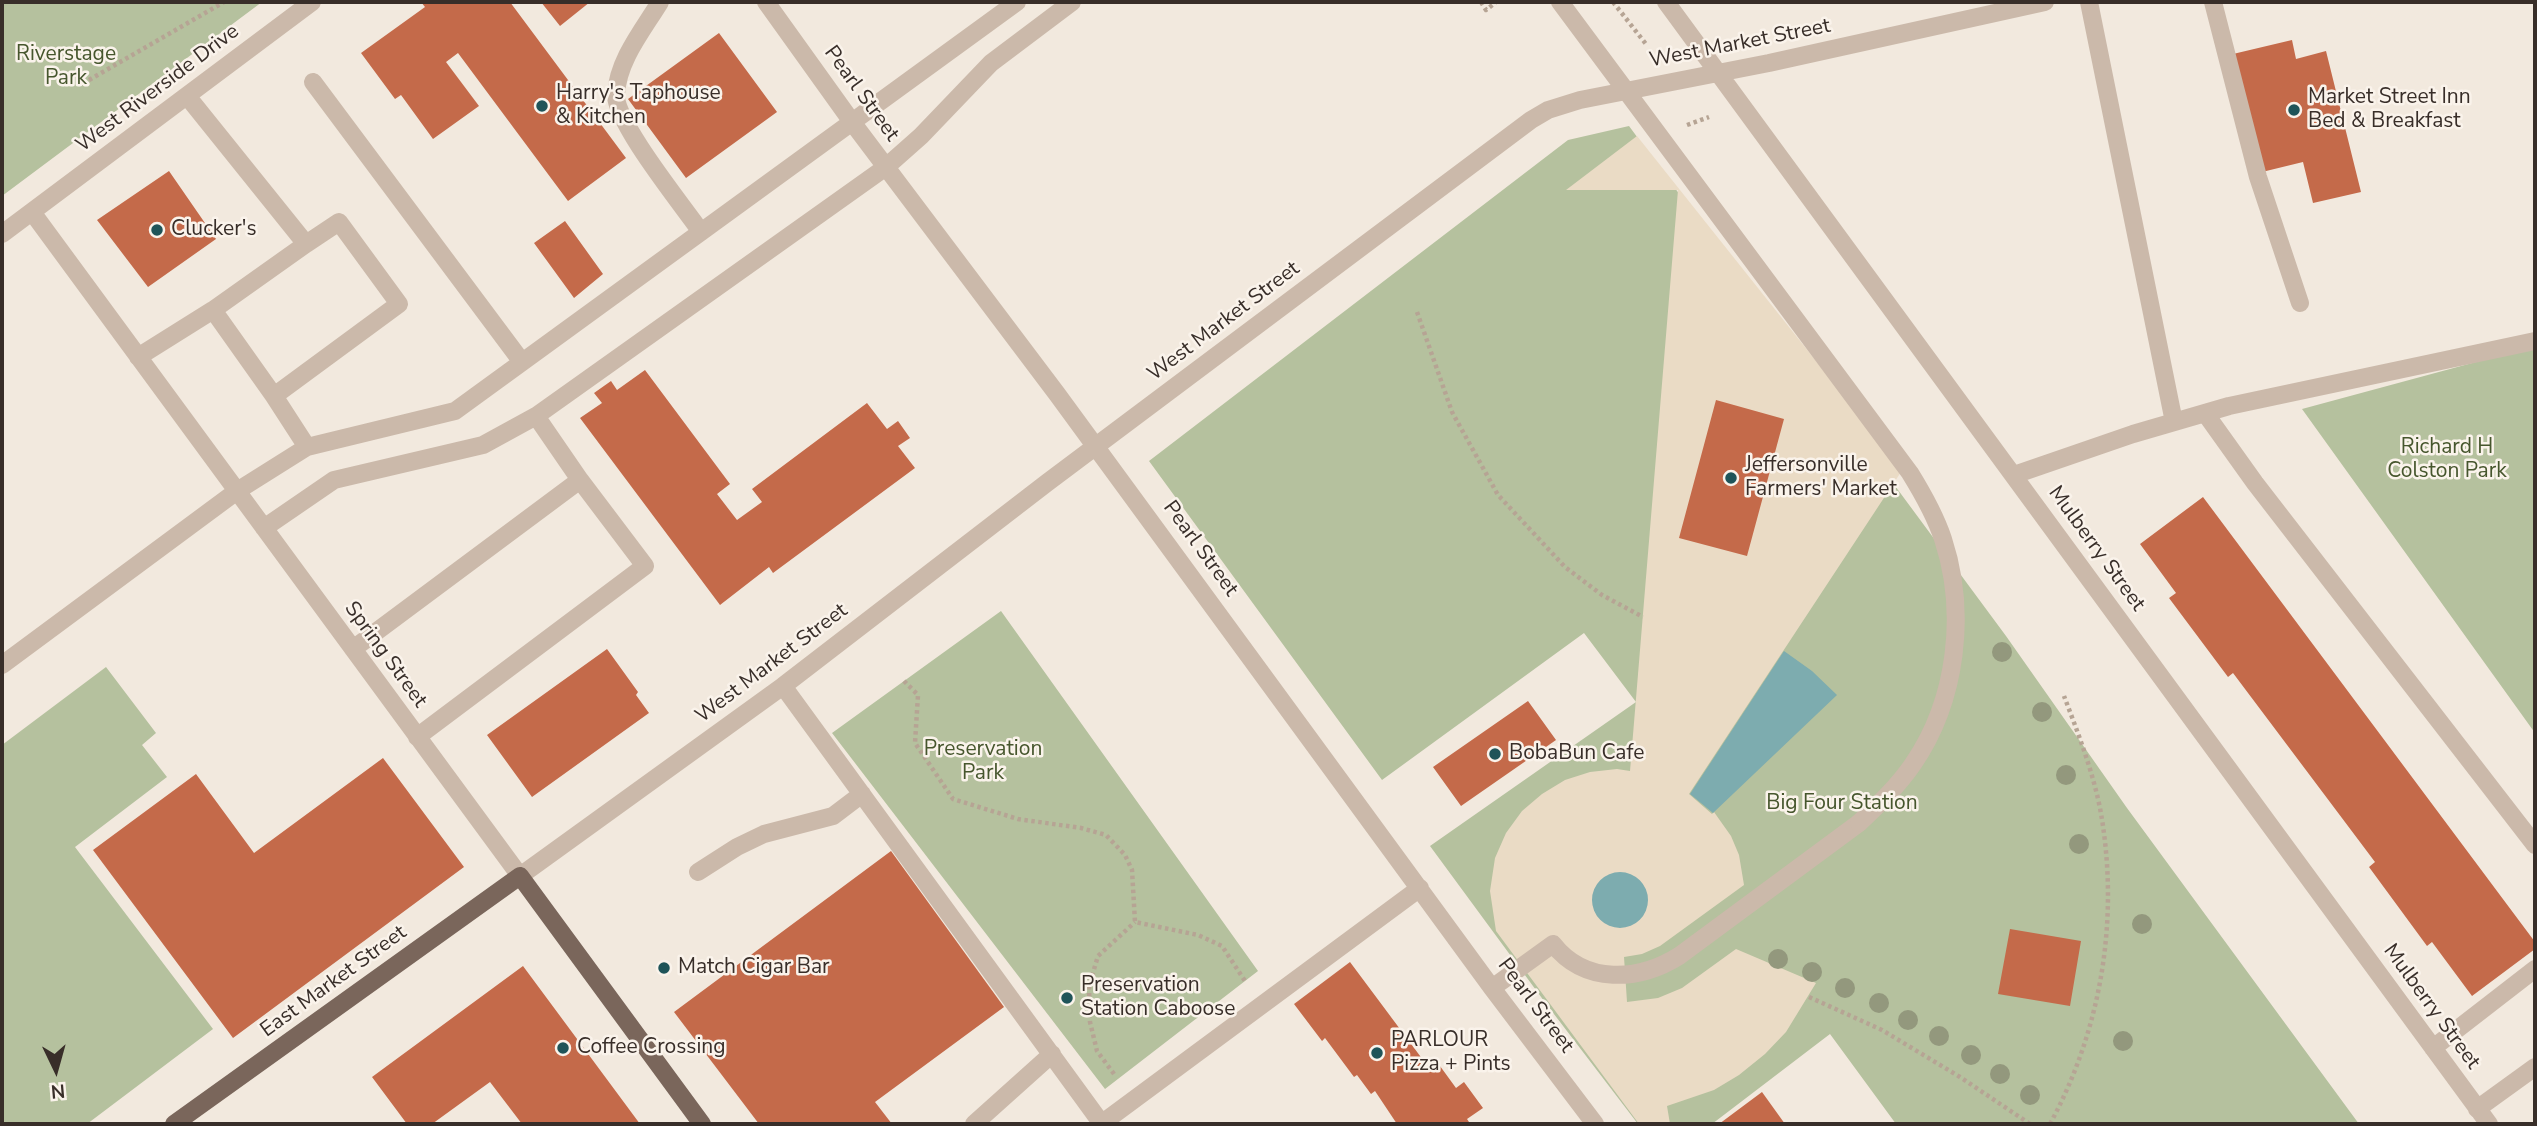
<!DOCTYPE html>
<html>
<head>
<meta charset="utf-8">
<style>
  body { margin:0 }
  #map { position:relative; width:2537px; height:1126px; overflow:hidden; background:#f2e9de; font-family:"Nunito Sans",sans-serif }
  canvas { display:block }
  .frame { position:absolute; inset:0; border:4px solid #382e29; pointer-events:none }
  .north { position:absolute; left:21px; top:1035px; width:70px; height:70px; -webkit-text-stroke:5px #faf3eb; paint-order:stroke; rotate:175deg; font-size:19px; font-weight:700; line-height:28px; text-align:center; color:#382e29 }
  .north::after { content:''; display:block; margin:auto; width:24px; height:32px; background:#382e29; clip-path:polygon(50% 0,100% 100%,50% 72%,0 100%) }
</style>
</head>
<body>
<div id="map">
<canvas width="2537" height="1126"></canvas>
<div class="frame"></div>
<div class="north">N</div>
</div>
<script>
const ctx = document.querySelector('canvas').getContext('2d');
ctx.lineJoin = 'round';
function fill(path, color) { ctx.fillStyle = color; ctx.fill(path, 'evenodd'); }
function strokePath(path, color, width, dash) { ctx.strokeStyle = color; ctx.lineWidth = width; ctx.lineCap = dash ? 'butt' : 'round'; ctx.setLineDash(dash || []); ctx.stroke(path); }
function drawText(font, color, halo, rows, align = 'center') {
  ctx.font = font + ' "Nunito Sans",sans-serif'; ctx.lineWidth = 5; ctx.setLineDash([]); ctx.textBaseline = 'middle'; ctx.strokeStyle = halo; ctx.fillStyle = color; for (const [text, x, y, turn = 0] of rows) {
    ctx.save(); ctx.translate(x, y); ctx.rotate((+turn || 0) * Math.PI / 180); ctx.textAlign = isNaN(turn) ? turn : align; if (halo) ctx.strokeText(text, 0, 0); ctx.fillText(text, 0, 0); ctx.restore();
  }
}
fill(new Path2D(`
  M2 2H262L2 196Z
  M1629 126 2006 636 2127 808 2359 1124H1896L1830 1034 1712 1124H1638L1544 1001 1430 846 1636 702 1584 633 1382 780 1149 461 1568 140Z
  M2535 346V733L2302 409Z
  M1001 611 1258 971 1105 1089 832 733Z
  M106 667 156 733 142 745 167 777 75 847 213 1029 87 1124H2V745Z`), '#b5c19e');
fill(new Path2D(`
  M1637 136 1863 420 1901 472 1689 794 1712 814 1714 812 1731 836 1739 855 1744 885 1660 946 1642 954 1624 957 1627 1002 1658 998 1682 988 1736 949 1816 983 1786 1032 1765 1054 1739 1075 1714 1090 1667 1106 1670 1124H1639L1496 931 1490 891 1495 858 1506 833 1522 811 1542 794 1565 780 1590 772 1617 769 1630 771 1678 190H1566Z`), '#eadbc5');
fill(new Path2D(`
  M1784 651 1812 671 1837 695 1713 813 1690 794Z
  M1592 900a28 28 0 1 1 56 0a28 28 0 1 1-56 0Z`), '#7dacaf');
fill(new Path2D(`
  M421 2H510L626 158 568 201 458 53 446 62 479 106 433 139 401 95 395 99 361 53 425 7Z
  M541 2H590L560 26Z
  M719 33 777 112 686 178 628 99Z
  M2292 40 2296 59 2326 51 2361 192 2313 203 2303 162 2262 172 2233 54Z
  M169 171 216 239 148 287 97 220Z
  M565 221 603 274 574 298 534 243Z
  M645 370 730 484 717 494 737 520 762 502 752 489 867 403 887 429 898 421 910 438 898 446 915 468 773 573 769 567 720 605 580 418 602 403 594 393 611 381 617 390Z
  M1716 400 1784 419 1747 556 1679 538Z
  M2203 497 2535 942V949L2472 996 2432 942 2427 946 2369 867 2375 862 2233 673 2228 677 2169 598 2176 593 2140 544Z
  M607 649 638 692 636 695 649 713 532 797 487 735Z
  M1528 701 1556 740 1461 806 1433 767Z
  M383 758 464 867 233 1038 93 850 196 774 254 853Z
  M891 851 1004 1007 875 1102 892 1124H759L674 1012Z
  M2010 929 2081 941 2070 1006 1998 994Z
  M1350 962 1432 1072 1440 1066 1456 1088 1464 1082 1483 1108 1467 1119 1469 1122 1467 1124H1397L1375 1091 1371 1094 1357 1075 1354 1077 1325 1038 1322 1041 1294 1004Z
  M523 966 640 1124H522L490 1082 432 1124H407L372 1077Z
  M1762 1092 1785 1124H1719Z`), '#c46a4a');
strokePath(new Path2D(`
  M1481 2 1486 10 1496 2
  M1613 2 1646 44
  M89 80 224 2
  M1687 125 1709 117
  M1417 312 1452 412 1498 495 1565 567 1602 595 1643 617
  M904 681 918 695 915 743 953 799 1018 819 1081 828 1106 835 1125 855 1132 870 1135 922 1198 935 1222 946 1245 981
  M1809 997 1882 1030 1960 1077 2030 1124
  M1114 1074 1097 1051 1090 1022 1089 986 1098 956 1135 922
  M2050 1124C2102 1028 2120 916 2100 808 2092 769 2078 733 2064 696`), '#b6a494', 4.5, [3.5, 3.5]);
strokePath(new Path2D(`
  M660 2C643 30 618 60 616 94 614 121 683 206 701 232
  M766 2 852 122 1057 394 1492 988 1595 1124
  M1666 2 2489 1124
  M2089 2 2174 422
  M2213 2 2258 177 2300 303
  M313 82 522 362
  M32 212 520 876 783 686 1048 482 1531 120 1548 110 1580 100 1769 63 2045 2
  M2 234 312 2
  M213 310 274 396 399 304 339 222 306 244
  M138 357 213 310 306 244 187 96
  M274 396 307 447
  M2205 413 2255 483 2535 845
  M536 416 886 167 921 136 991 63 1072 2
  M2014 475 2133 434 2229 406 2535 341
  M264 528 334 480 483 445 536 416 580 480
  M353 649 580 480 645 566 417 737
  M2 665 237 491 307 447 455 411 1017 2
  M783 686 1102 1124
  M698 872 737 847 764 834 833 816 862 794
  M1492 988 1553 944C1585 985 1639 981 1679 956L1859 823
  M2433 1048 2535 969
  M2477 1109 2535 1067
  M974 1124 1052 1054
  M1101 1124 1420 888`), '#cbb9aa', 18);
strokePath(new Path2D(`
  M174 1124 520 876 702 1124`), '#7a665b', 18);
strokePath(new Path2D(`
  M1560 2 1910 473C1923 494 1935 515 1943 539 1967 612 1957 700 1913 764 1898 786 1879 804 1859 823`), '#cbb9aa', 18);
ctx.fillStyle = '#93987d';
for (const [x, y] of [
  [2002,652],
  [2042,712],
  [2066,775],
  [2079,844],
  [2142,924],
  [1778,959],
  [1812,972],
  [1845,988],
  [1879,1003],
  [1908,1020],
  [1939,1036],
  [2123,1041],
  [1971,1055],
  [2000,1074],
  [2030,1095]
]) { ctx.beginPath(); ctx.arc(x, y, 10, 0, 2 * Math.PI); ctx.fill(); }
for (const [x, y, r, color] of [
  [542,106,7,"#1f5459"],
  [2294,110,7,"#1f5459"],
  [157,230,7,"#1f5459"],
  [1731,478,7,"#1f5459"],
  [1495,754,7,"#1f5459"],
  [664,968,7,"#1f5459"],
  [1067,998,7,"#1f5459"],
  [563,1048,7,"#1f5459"],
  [1377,1053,7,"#1f5459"]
]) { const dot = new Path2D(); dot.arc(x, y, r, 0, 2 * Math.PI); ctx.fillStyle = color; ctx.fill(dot); strokePath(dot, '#faf3eb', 2.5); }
drawText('21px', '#382e29', '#faf3eb', [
  ["West Market Street",1740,44,-11],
  ["West Riverside Drive",158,89,-37],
  ["Pearl Street",861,94,54],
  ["West Market Street",1224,322,-37],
  ["Pearl Street",1200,549,54],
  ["Mulberry Street",2096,549,54],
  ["Spring Street",385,655,54],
  ["West Market Street",772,664,-37],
  ["East Market Street",334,982,-36],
  ["Pearl Street",1535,1006,53],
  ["Mulberry Street",2431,1007,54]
]);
drawText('21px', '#46562d', '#faf3eb', [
  ["Riverstage",66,55],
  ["Park",66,79],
  ["Richard H",2447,448],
  ["Colston Park",2447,472],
  ["Preservation",983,750],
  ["Park",983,774],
  ["Big Four Station",1842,804]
]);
drawText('21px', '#382e29', '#faf3eb', [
  ["Harry's Taphouse",556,94],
  ["& Kitchen",556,118],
  ["Market Street Inn",2308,98],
  ["Bed & Breakfast",2308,122],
  ["Clucker's",171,230],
  ["Jeffersonville",1745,466],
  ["Farmers' Market",1745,490],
  ["BobaBun Cafe",1509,754],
  ["Match Cigar Bar",678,968],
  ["Preservation",1081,986],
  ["Station Caboose",1081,1010],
  ["PARLOUR",1391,1041],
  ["Pizza + Pints",1391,1065],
  ["Coffee Crossing",577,1048]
], 'left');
</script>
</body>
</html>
